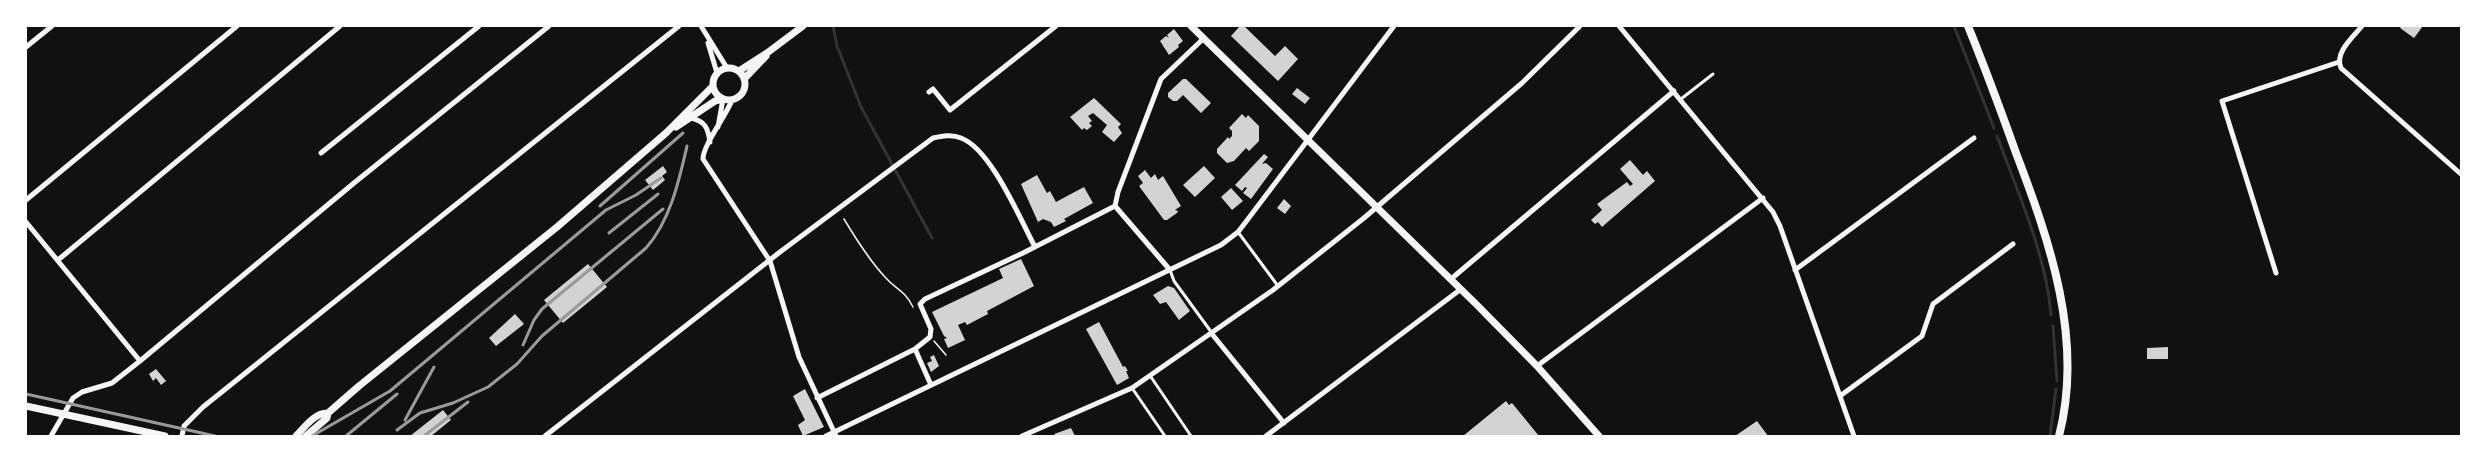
<!DOCTYPE html>
<html>
<head>
<meta charset="utf-8">
<style>
  body { margin:0 }
  #map { position:relative; width:2487px; height:462px; overflow:hidden; background:#111; font-family:Commissioner,sans-serif }
  canvas { display:block }
  .frame { position:absolute; inset:0; border:27px solid #fff; pointer-events:none }
</style>
</head>
<body>
<div id="map">
<canvas width="2487" height="462"></canvas>
<div class="frame"></div>
</div>
<script>
const ctx = document.querySelector('canvas').getContext('2d');
ctx.lineJoin = 'round';
function strokePath(path, color, width, dash) { ctx.strokeStyle = color; ctx.lineWidth = width; ctx.lineCap = dash ? 'butt' : 'round'; ctx.setLineDash(dash || []); ctx.stroke(path); }
function fill(path, color) { ctx.fillStyle = color; ctx.fill(path, 'evenodd'); }
strokePath(new Path2D(`
  M833 26 837 46 861 107 932 238
  M1954 26 1994 128
  M1997 136C2018 193 2046 254 2051 315
  M2053 326 2057 381
  M2050 436 2056 389`), '#333', 3);
fill(new Path2D(`
  M1240 26H1244L1275 56 1285 46 1298 59 1278 81 1231 36Z
  M2402 26H2423L2414 38 2400 28Z
  M1174 29 1183 41 1178 45 1179 47 1169 55 1160 41 1166 36 1169 38 1167 35Z
  M1183 79H1186L1211 103 1201 113 1183 95 1177 101H1173L1168 97V93Z
  M1297 88 1310 98 1305 104 1292 94Z
  M1094 98 1121 124 1118 127 1122 133 1114 142 1102 132 1107 125 1093 113 1088 116 1092 121 1089 123 1092 126 1087 130 1084 128 1082 130 1070 117Z
  M1242 114 1246 118 1248 115 1259 126V141L1249 151 1246 148 1234 161 1227 163 1217 153V149L1228 137 1229 139 1232 136V131L1229 128Z
  M1264 154 1268 157 1262 164 1266 163 1273 169 1251 199 1243 193 1247 188 1245 187 1242 191 1235 185Z
  M1630 160 1643 175 1647 171 1655 181 1602 227 1598 222 1595 224 1591 220 1602 210 1597 204 1627 182 1630 186 1633 184 1620 169Z
  M663 166 667 172 662 176 665 180 653 190 645 180Z
  M1204 166 1215 178 1195 197 1183 185Z
  M1145 170 1151 178 1155 174 1158 180 1163 176 1181 206 1175 210 1178 211 1177 213 1167 220H1164L1139 186 1143 183 1138 176Z
  M1037 175 1047 193 1050 191 1056 202 1084 187 1093 203 1064 219 1066 221 1054 227 1051 222 1043 219 1038 222 1021 184Z
  M1231 188 1243 201 1232 210 1221 197Z
  M1284 199 1291 206 1285 214 1277 208Z
  M1021 259 1034 286 987 311 988 314 967 325 965 322 958 325 965 340 948 348 944 339 947 338 944 336 932 312 1003 278 999 269Z
  M588 264 607 287 563 323 544 300Z
  M1168 286 1174 288 1190 311 1179 320 1166 302 1160 304 1153 295Z
  M515 314 524 324 496 346 489 338Z
  M1099 322 1123 367 1125 366 1128 371H1126L1129 378 1117 385 1086 329Z
  M2168 347V359H2147V348Z
  M934 355 939 366 931 372 927 363 932 361 930 357Z
  M156 369 166 381 161 385 156 378 153 381 149 374Z
  M805 389 824 427 803 436 798 425 805 420 793 396Z
  M1506 401 1509 405 1512 403 1539 436H1463Z
  M443 410 451 420 431 436H410Z
  M1757 421 1768 436H1735Z
  M1071 428 1075 436H1056L1054 434Z`), '#d3d3d3');
strokePath(new Path2D(`
  M844 219C856 239 869 260 885 277 897 291 903 288 913 307
  M934 341 946 355`), '#f5f5f5', 1.5);
strokePath(new Path2D(`
  M1681 99 1713 74
  M1238 232 1278 286
  M1170 270 1174 281 1212 333
  M1151 377 1191 436
  M1132 388 1165 436`), '#f5f5f5', 3);
strokePath(new Path2D(`
  M701 26 727 68
  M1619 26 1773 212 1780 226 1854 436
  M2362 26C2353 37 2334 53 2341 68L2462 175
  M708 43 717 73
  M26 47 52 26
  M929 92 933 89 950 110 1056 26
  M732 100C726 116 703 145 703 159L770 261 799 357 836 436
  M691 118C705 121 708 128 710 142
  M718 127 723 99
  M321 153 479 26
  M26 200 237 26
  M26 222 140 361
  M58 260 340 26
  M1170 270 1115 206 1118 192 1161 79 1204 38
  M1795 270 1974 138
  M2276 273 2222 101 2339 62
  M1451 279 1674 91
  M1212 334 1284 423
  M915 349 931 385
  M1537 366 1763 198
  M1840 396 1922 336 1933 304 2013 244
  M817 398 915 349 930 337 931 329 920 304 925 299 1023 253 1115 206
  M51 436 73 398 82 392 112 383 140 361 354 183 549 26
  M182 436 184 426 203 407 679 26
  M545 436 780 252 933 138C942 136 952 134 961 138 991 149 1020 219 1035 247
  M826 436 1221 245 1238 232 1245 223 1394 26
  M1022 436 1132 388 1273 290 1364 218 1522 83 1580 26
  M1266 436 1461 289`), '#f5f5f5', 5);
strokePath(new Path2D(`
  M1191 26 1477 305 1537 366 1599 436
  M713 84a16 16 0 1 1 32 0a16 16 0 1 1-32 0Z
  M739 71 767 53 803 26
  M745 78 766 56
  M676 127 715 101 723 99
  M26 406 165 436
  M296 436C304 428 315 412 328 413
  M306 436 327 418 328 413 359 386 557 227 666 133 713 86`), '#f5f5f5', 7);
strokePath(new Path2D(`
  M1968 26C1985 68 2001 111 2016 153 2050 242 2084 340 2059 436`), '#f5f5f5', 8);
strokePath(new Path2D(`
  M600 206 683 133
  M609 233 658 194
  M523 345 534 320 542 309 663 209
  M26 394 215 436
  M405 420 434 367
  M397 430 420 413 453 403 488 387 517 364 542 336 646 248C670 221 679 181 687 146
  M312 436 390 391 606 210 636 195 661 178
  M346 436 397 394
  M424 436 468 402`), '#9a9a9a', 3);
</script>
</body>
</html>
